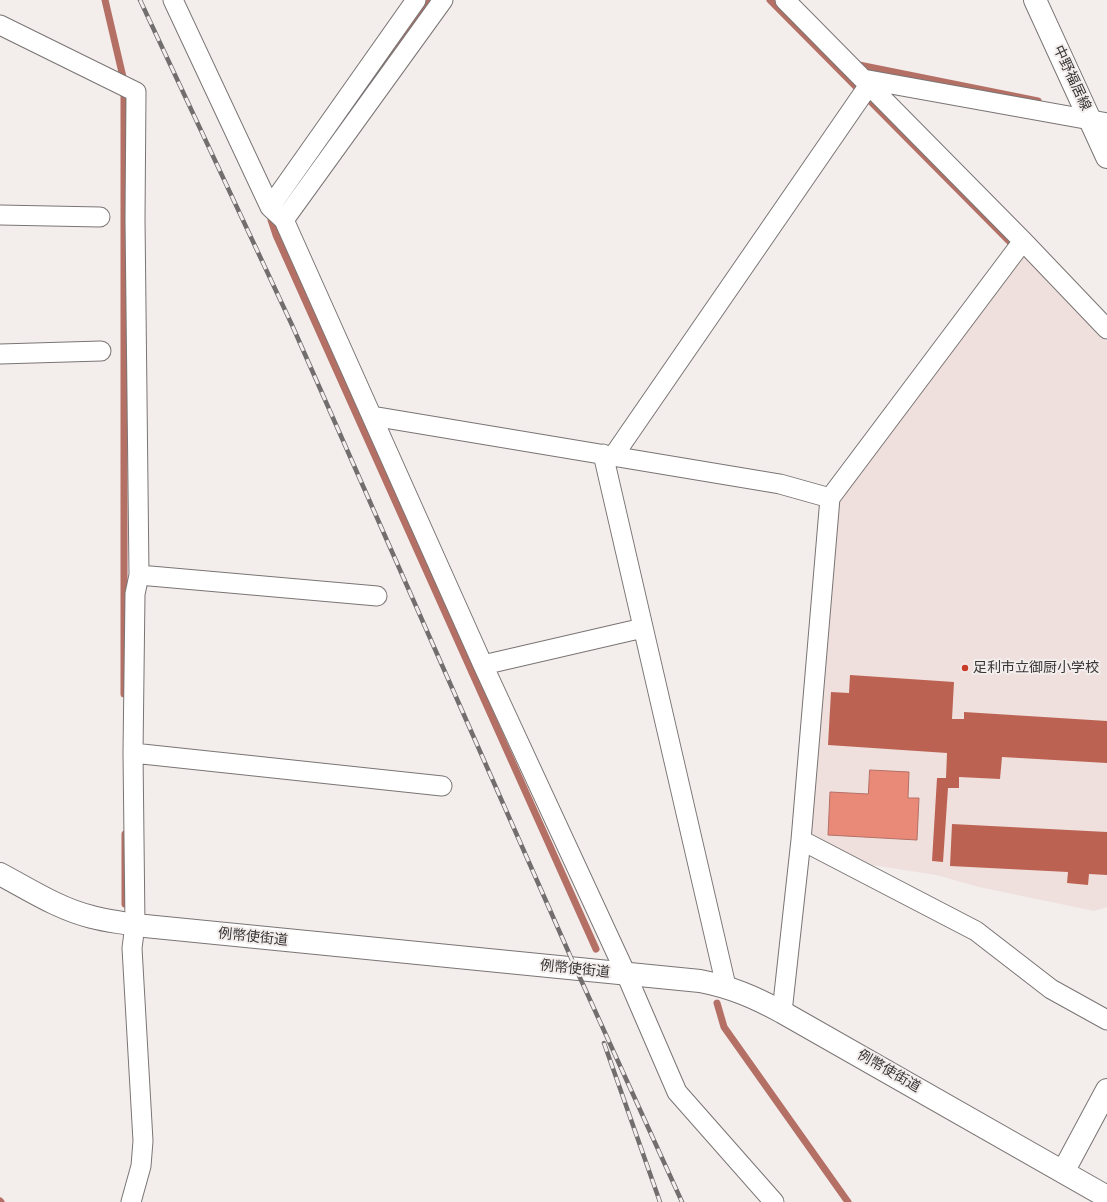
<!DOCTYPE html>
<html>
<head>
<meta charset="utf-8">
<style>
  body { margin:0 }
  canvas { display:block; background:#f3edec }
</style>
</head>
<body>
<canvas width="1107" height="1202"></canvas>
<script>
const ctx = document.querySelector('canvas').getContext('2d');
ctx.lineJoin = 'round';
function fill(path, color) { ctx.fillStyle = color; ctx.fill(path, 'evenodd'); }
function strokePath(path, color, width, dash) { ctx.strokeStyle = color; ctx.lineWidth = width; ctx.lineCap = dash ? 'butt' : 'round'; ctx.setLineDash(dash || []); ctx.stroke(path); }
function drawText(font, color, halo, rows, align = 'center') {
  ctx.font = font + ' Quicksand,"Noto Sans JP",sans-serif'; ctx.lineWidth = 4; ctx.setLineDash([]); ctx.textBaseline = 'middle'; ctx.strokeStyle = halo; ctx.fillStyle = color; for (const [text, x, y, turn = 0] of rows) {
    ctx.save(); ctx.translate(x, y); ctx.rotate((+turn || 0) * Math.PI / 180); ctx.textAlign = isNaN(turn) ? turn : align; if (halo) ctx.strokeText(text, 0, 0); ctx.fillText(text, 0, 0); ctx.restore();
  }
}
fill(new Path2D(`
  M1023 255 1107 342V907L1094 911 979 887 936 875 859 863 809 836 838 501Z`), '#efe0dd');
const water = new Path2D(`
  M870 770 909 772 908 798H919L917 840 828 835 830 792 868 794Z`);
fill(water, '#e98a79');
strokePath(water, '#b47065', 1);
strokePath(new Path2D(`
  M105 0 123 77
  M770 0 1012 244
  M854 64 1038 101
  M124 94V694
  M355 103 429 0
  M275 214 271 220 276 235 596 949
  M125 834V904
  M717 1003 724 1027 848 1202
  M0 1201 1 1202`), '#b47065', 7);
fill(new Path2D(`
  M850 675 954 682 952 719H964V712L1107 721V763L1002 757 1000 779 959 777V788H948L943 862 932 861 937 778H946L947 753 828 745 831 692 849 693Z
  M952 824 1107 832V875L1089 874 1088 885 1067 883 1068 872 950 866Z`), '#bc6252');
const street = new Path2D(`
  M173 0 270 207 284 220 483 665 626 974 677 1092 774 1202
  M785 0 1023 241 1107 329
  M0 25 136 92 135 219 139 575 135 594 133 753 135 925 132 948 143 1141 141 1166 131 1202
  M863 79 1107 123
  M270 207 416 0
  M0 215 100 217
  M284 220 443 0
  M0 354 101 351
  M372 416 780 484 830 498
  M603 454 726 986
  M614 455 869 85
  M139 575 377 596
  M483 665 643 628
  M133 753 442 786
  M801 840 976 931 1051 989 1107 1020
  M782 1012 801 840 830 498 1023 241`);
const secondary = new Path2D(`
  M1035 0 1107 157
  M0 874C30 890 59 909 92 917 106 921 121 922 135 925L700 981C731 987 754 997 782 1012L1107 1197
  M1063 1172 1107 1090`);
strokePath(street, '#7a7574', 21);
strokePath(secondary, '#7a7574', 24);
strokePath(street, '#fff', 19);
strokePath(secondary, '#fff', 22);
const rail = new Path2D(`
  M140 0 292 325 576 969 682 1202
  M604 1043 660 1202`);
strokePath(rail, '#726e6e', 4.5);
strokePath(rail, '#f3edec', 3, [9]);
for (const [x, y, r, color] of [
  [965,668,4,"#c83c29"]
]) { const dot = new Path2D(); dot.arc(x, y, r, 0, 2 * Math.PI); ctx.fillStyle = color; ctx.fill(dot); strokePath(dot, '#f3edec', 1.5); }
drawText('14px', '#383535', '#f3edec', [
  ["中野福居線",1072,78,65],
  ["例幣使街道",253,937,6],
  ["例幣使街道",575,969,6],
  ["例幣使街道",889,1071,30]
]);
drawText('14px', '#383535', '#f3edec', [
  ["足利市立御厨小学校",973,668]
], 'left');
</script>
</body>
</html>
